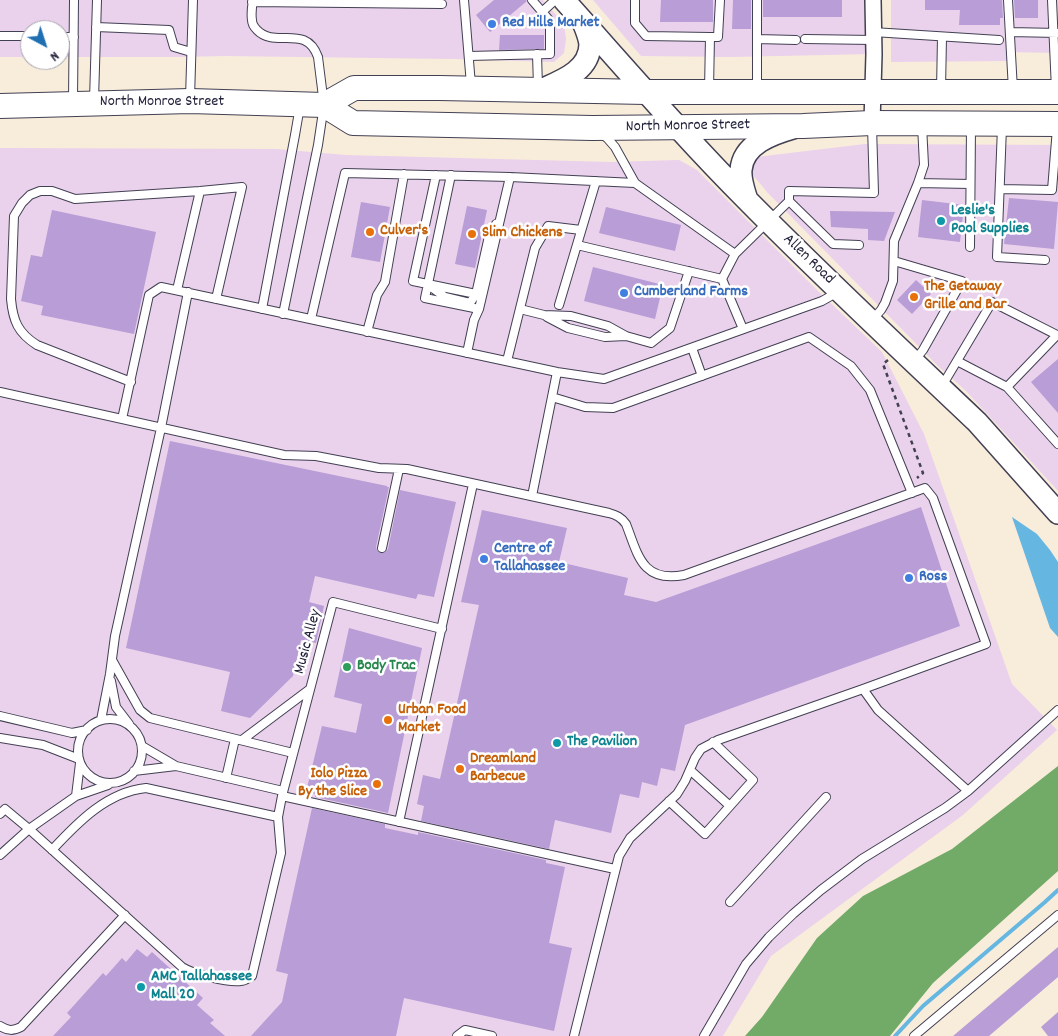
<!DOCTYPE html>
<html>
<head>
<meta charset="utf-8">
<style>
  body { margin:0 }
  #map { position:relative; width:1058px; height:1036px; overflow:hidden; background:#f8ecdb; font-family:Dekko,sans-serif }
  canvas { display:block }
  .north { position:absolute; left:20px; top:20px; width:50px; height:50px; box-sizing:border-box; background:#fff; border:1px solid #a7a7b1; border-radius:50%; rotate:140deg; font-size:14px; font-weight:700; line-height:20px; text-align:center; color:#22223b }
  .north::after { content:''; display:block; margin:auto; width:18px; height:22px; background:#1f6fb2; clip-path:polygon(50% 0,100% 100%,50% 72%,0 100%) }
</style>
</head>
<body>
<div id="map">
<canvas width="1058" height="1036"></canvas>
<div class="north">N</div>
</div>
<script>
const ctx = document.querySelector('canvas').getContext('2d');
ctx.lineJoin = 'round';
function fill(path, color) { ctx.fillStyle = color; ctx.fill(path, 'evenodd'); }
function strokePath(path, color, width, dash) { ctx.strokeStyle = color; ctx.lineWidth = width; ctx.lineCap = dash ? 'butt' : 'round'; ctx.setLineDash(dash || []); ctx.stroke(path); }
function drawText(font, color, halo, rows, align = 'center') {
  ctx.font = font + ' Dekko,sans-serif'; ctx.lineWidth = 5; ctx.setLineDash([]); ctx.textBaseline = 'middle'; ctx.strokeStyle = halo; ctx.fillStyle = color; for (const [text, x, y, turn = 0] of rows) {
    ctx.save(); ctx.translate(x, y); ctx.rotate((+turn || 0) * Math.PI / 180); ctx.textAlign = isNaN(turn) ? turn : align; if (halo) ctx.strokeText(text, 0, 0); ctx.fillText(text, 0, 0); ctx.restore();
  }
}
fill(new Path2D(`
  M0 0H543L564 24 566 39 564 53 554 62 454 59 225 56 180 57H60V30H30V57H0Z
  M593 0H873L874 54 729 57 641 56Z
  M891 0H1058V53L1008 52V61L891 62Z
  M865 144 1058 145V491L966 391 938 366 767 192 753 175 747 165 748 158Z
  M0 148 277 149 345 155 611 162 679 160 697 170 816 289 882 352 924 434 1012 684 1057 730 963 815 771 956 723 1036H0Z`), '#ead1ec');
fill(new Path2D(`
  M1058 766V871L933 983 890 1036H745L762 1017 817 938 863 896 952 849Z`), '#72aa67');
fill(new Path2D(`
  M1012 517 1037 534 1050 550 1058 562V637L1050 628Z`), '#65b7e1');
strokePath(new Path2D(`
  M895 1036 923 1006 1045 902 1058 890`), '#65b7e1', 4);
fill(new Path2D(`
  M494 0H526L527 1 490 32 476 15Z
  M661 0H713V22H660Z
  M733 0H751V29H732Z
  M763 0H842V17H763Z
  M925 0H1002L1003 18H1000V25H959L960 10H925Z
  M1014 0H1038V18H1015Z
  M500 35H544V49L499 50Z
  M1009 198 1058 202 1054 249 1004 244Z
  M922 200 964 205 960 242 918 237Z
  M361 202 390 207 380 262 351 257Z
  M467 206 487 210 475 268 455 264Z
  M606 207 681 225 675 251 599 233Z
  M52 210 156 232 134 334 41 315 43 306 21 301 31 255 42 257Z
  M830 211 895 212 884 241 868 240V229L831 227Z
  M593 267 663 285 655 319 584 301Z
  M916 280 931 294 912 314 897 300Z
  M1058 359V413L1031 382Z
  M170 441 387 486V487H389L376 547 377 550 380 553H384L388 549 400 490 456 502 434 597 418 594 416 599 315 576 309 602 324 606 316 643 301 640 293 676 250 718 221 711 230 672 126 648Z
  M921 507 960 626 685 725 675 771 661 768 657 786 642 782 639 798 620 794 611 833 555 820 549 849 421 821 424 806 417 804 423 775 440 779 479 605 461 602 482 510 567 528 559 562 628 578 624 595 656 602Z
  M349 628 422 648 388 813 315 797V794L306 792 322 726 356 733 362 704 334 697Z
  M312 808 385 824V828L418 835V832L546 860V863L565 867 549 943 572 948 554 1031 404 998 396 1036H251L282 1002 288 974 276 971Z
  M1058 947V977L989 1036H953Z
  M137 949 147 957 152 952 203 998 197 1005 214 1020 210 1023 225 1036H53L71 1017 67 1013 103 973 106 976 122 958 126 962Z
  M1058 1012V1036H1048L1041 1027Z`), '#b89dd6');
const lane = new Path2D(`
  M253 0C252 6 251 14 252 20 252 24 254 27 257 30 275 49 306 23 318 57L324 105 318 145 283 314
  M464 0 471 85
  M635 0V23L646 36 710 37H718L720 0
  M757 0V90
  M1008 0 1013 90
  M1052 0 1056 90
  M252 2 442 4
  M542 12 555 0
  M96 27 169 30 174 47 191 52
  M873 32 999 40
  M1010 32 1058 33
  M0 36H30
  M60 37H74
  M757 39 796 40
  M805 39 873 40
  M537 54 538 87
  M469 56 550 54V21L532 0
  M709 90 710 37
  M941 90 942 37
  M190 98 193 0
  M73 100 74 0
  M94 100 97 0
  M1002 127 997 257 1045 260
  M602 134 608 139 615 147 635 183 735 254
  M436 175 413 281 476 294
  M451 175 425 298 479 309
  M918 183 970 184
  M1000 189 1052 190 1057 128
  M789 201 833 244 859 245
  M577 245 722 279
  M970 247 971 126
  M894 261 962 281 923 350 915 360
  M431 287 445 297 470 303 476 294 489 236 496 224
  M177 290 200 191
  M559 305 596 181
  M262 309 295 135 300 106
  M520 309 544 315 571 316 608 326 626 336 651 343 670 328 689 271
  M547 317 568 328 605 337 626 336
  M311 319 345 173 510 177 635 183
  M872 320 881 310 885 303 893 281 894 241 918 183 924 165 922 125
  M743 329 722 279 735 254 789 201V191L874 193 872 126
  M367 332 377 295 385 282 404 174
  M692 348 702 376
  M467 353 474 320 479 309 510 177
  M507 361 535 248 548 226 581 230
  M957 361 1007 387 1058 444
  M131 382 37 345C18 333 13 321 11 299L14 216 22 203 30 195 40 191H52L75 199 200 191 242 187 216 299
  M942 386 992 302 1057 335 1007 387
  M0 392 284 455 316 456 379 468 407 469 609 513C616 515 621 517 626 524 638 555 642 583 684 575L925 488 933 498 986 644 863 689 718 740 701 749 695 758 685 781 677 794 630 838 619 856 574 1036
  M552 397 585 407 613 408 809 337 851 366 870 390 912 493
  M122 419 149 295 161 287 557 372 604 379 822 301 838 292
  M532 496 557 372
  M382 548 399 469
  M112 660 140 710 150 718 293 753
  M111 681 116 707 129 724
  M863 689 878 710 968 791
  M0 716 72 733 87 730
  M78 751a32 32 0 1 1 64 0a32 32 0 1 1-64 0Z
  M101 720 110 674 115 636 161 428 188 292
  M0 738 43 745 79 759
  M242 740 310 689
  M142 746 176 766 283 791
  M690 770 730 806
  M134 771 176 766
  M226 778 235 739
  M76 796 80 763
  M282 796 615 869
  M669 801 705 834 753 780 713 742
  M0 814 5 809 29 829 182 967C193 974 228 983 241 981 245 981 248 978 252 976L281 853 278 817 282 796 333 602 442 629
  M399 822 473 484
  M52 850C78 822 107 792 146 788L278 817
  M0 855 29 829 76 796 108 785
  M730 902 826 797
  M0 1026C8 1031 13 1031 21 1027L125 915
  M457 1036 465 1030 492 1036
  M704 1036 746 964 769 937 793 914 821 890 862 859 945 808 968 791 1058 710
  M914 1036 1058 915`);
const street = new Path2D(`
  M872 123 874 54 873 0`);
const secondary = new Path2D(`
  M564 0C625 68 684 137 748 201 823 277 900 349 977 422L993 440 1058 513
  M541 90C561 81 590 71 590 44 589 36 586 29 583 22
  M747 200C744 190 740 180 741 170 743 144 772 134 793 128`);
const primary = new Path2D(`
  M324 105 353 123 592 128 803 126 872 123 1058 124
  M0 106 190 101 324 105 354 88H439L646 92H1058`);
strokePath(lane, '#424053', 10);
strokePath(street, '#424053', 18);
strokePath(secondary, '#424053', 24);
strokePath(primary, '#424053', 26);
strokePath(new Path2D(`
  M888 360 883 364 923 473 917 478`), '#424053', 2.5, [4, 4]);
strokePath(lane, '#fff', 8);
strokePath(street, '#fff', 15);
strokePath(secondary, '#fff', 21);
strokePath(primary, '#fff', 24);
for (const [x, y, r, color] of [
  [492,24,5,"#3f7fe0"],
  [941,221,5,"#0f9aa8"],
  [370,232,5,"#e8710a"],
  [472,234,5,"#e8710a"],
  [624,293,5,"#3f7fe0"],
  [914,297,5,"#e8710a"],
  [484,559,5,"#3f7fe0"],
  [909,578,5,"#3f7fe0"],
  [347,667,5,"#2e9e5b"],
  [388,720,5,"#e8710a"],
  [557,743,5,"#0f9aa8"],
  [460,769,5,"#e8710a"],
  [377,784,5,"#e8710a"],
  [141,987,5,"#0f9aa8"]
]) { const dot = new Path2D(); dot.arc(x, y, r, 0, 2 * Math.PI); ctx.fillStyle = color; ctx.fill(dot); strokePath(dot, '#fff', 2); }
drawText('bold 16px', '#366cbe', '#fff', [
  ["Red Hills Market",502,24],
  ["Cumberland Farms",634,293],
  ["Centre of",494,550],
  ["Tallahassee",494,568],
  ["Ross",919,578]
], 'left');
drawText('16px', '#22223b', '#fff', [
  ["North Monroe Street",162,103],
  ["North Monroe Street",688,127,-1],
  ["Allen Road",808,260,44],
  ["Music Alley",309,642,-75]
]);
drawText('bold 16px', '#0d838f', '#fff', [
  ["Leslie's",951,212],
  ["Pool Supplies",951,230],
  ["The Pavilion",567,743],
  ["AMC Tallahassee",151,978],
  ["Mall 20",151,996]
], 'left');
drawText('bold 16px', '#c56008', '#fff', [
  ["Culver's",380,232],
  ["Slim Chickens",482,234],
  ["The Getaway",924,288],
  ["Grille and Bar",924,306],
  ["Urban Food",398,711],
  ["Market",398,729],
  ["Dreamland",470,760],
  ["Barbecue",470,778],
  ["Iolo Pizza",367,775,"right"],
  ["By the Slice",367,793,"right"]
], 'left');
drawText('bold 16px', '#27864d', '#fff', [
  ["Body Trac",357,667]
], 'left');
</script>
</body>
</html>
